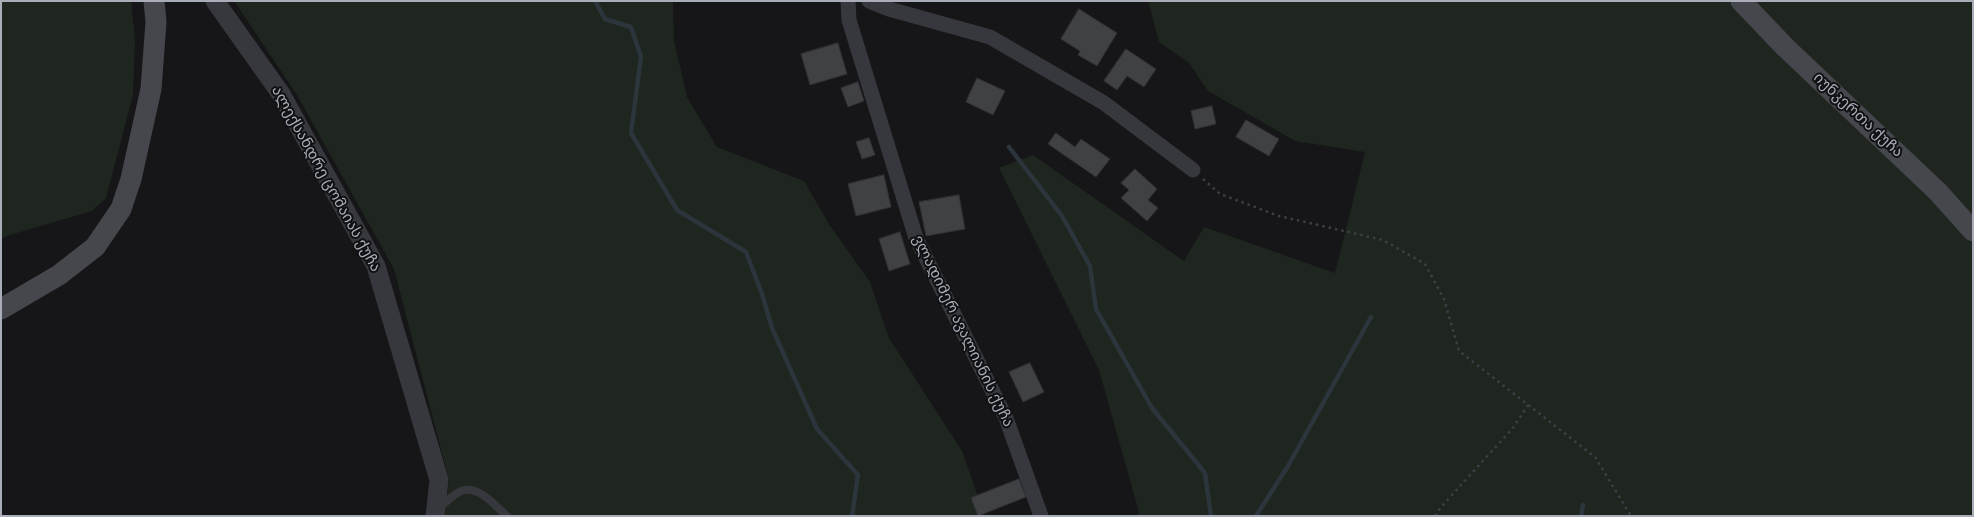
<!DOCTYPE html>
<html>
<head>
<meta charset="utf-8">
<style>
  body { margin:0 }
  #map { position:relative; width:1974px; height:517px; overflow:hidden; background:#161618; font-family:Karla,sans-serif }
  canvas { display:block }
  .frame { position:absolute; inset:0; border:2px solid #a8adb8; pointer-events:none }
</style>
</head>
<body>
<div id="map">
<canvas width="1974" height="517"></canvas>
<div class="frame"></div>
</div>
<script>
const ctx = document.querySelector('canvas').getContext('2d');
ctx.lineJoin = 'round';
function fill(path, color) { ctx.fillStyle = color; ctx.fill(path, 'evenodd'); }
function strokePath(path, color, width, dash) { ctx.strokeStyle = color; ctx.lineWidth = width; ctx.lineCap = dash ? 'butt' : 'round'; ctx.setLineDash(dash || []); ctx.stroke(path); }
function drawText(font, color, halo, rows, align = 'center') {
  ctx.font = font + ' Karla,"Noto Sans Georgian",sans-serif'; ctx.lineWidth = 4; ctx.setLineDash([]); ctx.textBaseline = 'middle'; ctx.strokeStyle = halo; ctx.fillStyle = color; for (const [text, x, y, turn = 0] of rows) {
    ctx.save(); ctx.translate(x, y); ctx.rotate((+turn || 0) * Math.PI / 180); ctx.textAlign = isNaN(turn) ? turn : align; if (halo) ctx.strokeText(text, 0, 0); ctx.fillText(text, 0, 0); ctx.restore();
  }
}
fill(new Path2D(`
  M1 1H131L135 40 133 95 106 198 92 211 10 235 1 239Z
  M234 1H673L674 41 687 97 717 147 804 181 829 224 870 282 889 338 962 451 985 516H445L449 480 394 269 297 95Z
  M1148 1H1973V516H1140L1099 370 999 168 1033 155 1184 261 1204 227 1335 273 1365 152 1295 141 1208 91 1189 63 1159 42Z`), '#1e261f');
strokePath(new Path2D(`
  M595 1 605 19 631 27 641 57 631 133 677 210 746 252 762 294 772 328 817 429 858 475 852 516
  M1009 147 1062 216 1090 266 1096 309 1152 408 1205 473 1211 516
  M1256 516 1288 466 1371 317
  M1581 516 1583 505`), '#2c353c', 4.5);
const building = new Path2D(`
  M1079 9 1117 33 1097 66 1078 55 1080 51 1061 39Z
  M838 43 847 74 810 85 801 54Z
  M1126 49 1156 69 1144 87 1127 76 1117 90 1104 81Z
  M977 78 1005 91 993 115 966 102Z
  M858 82 864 101 848 107 841 88Z
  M1212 106 1216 124 1195 129 1191 111Z
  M1246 120 1279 139 1269 156 1236 137Z
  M1056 133 1075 147 1081 139 1110 159 1096 177 1048 144Z
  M869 138 875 155 862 159 856 142Z
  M1135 169 1157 189 1148 200 1158 208 1147 221 1121 198 1129 190 1121 183Z
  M884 175 891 207 856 216 848 184Z
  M959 195 965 229 926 236 919 202Z
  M900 232 910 264 889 271 879 239Z
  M1030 363 1044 392 1023 402 1009 372Z
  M1019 479 1026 497 978 516 971 498Z`);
fill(building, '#404145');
strokePath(building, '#303034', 1);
strokePath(new Path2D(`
  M1203 179 1220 194 1279 216 1383 240 1425 264 1444 299 1459 351 1595 457 1631 516
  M1435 516 1441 507 1512 429 1528 405`), '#3d3f44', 2.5, [2.5, 4]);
strokePath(new Path2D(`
  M438 509C445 503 455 492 464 490 481 487 496 507 507 516`), '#37383d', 8);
strokePath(new Path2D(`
  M848 1 849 20 916 238 1006 418 1041 516
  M869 1 889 9 990 37 1104 103 1193 170`), '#37383d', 15);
strokePath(new Path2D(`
  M215 1 281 94 376 266 439 480 435 516`), '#37383d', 19);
strokePath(new Path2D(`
  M1741 1 1785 47 1938 192 1973 231
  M1 309 59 275 95 247 121 209 131 179 151 89 156 22 154 1`), '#45474d', 21);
drawText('15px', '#a8adb8', '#111113', [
  ["იუნკერთა ქუჩა",1858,115,43],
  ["ალექსანდრე ცომაიას ქუჩა",326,179,61],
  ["ვლადიმერ ავალიანის ქუჩა",963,331,64]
]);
</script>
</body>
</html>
